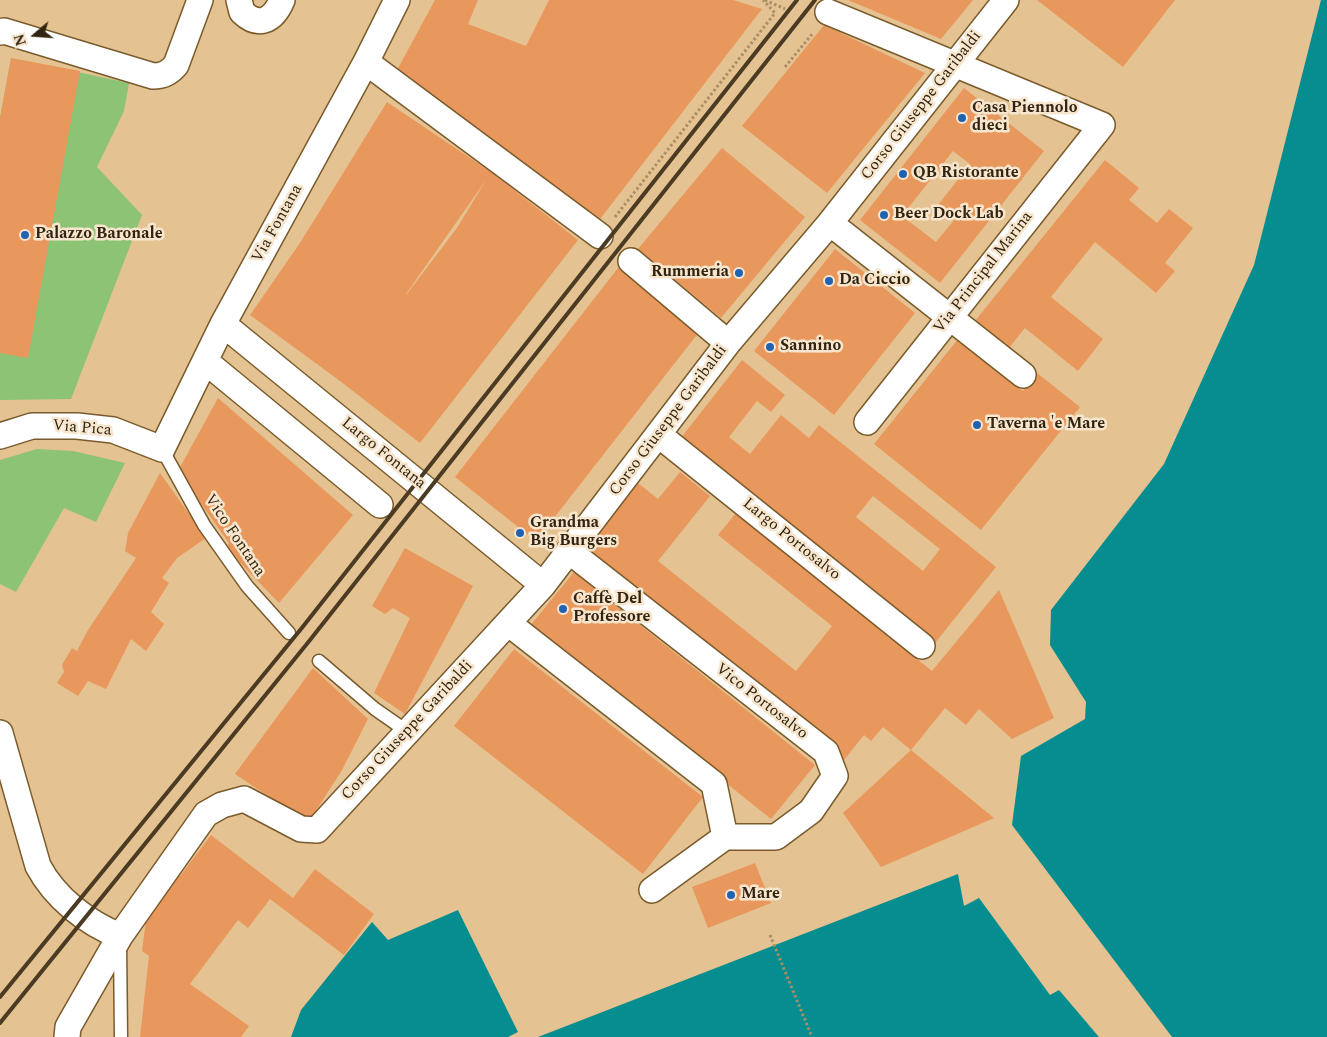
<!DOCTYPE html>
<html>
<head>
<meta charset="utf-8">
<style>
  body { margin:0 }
  #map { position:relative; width:1327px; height:1037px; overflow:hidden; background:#e4c291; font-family:Spectral,serif }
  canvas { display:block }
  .north { position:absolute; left:10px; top:10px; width:50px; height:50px; -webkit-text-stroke:4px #f7e6cd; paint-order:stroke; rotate:252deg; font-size:14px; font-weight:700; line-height:20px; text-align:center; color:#312410 }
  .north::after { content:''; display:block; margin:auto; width:18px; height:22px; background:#312410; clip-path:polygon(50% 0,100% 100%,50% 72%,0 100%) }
</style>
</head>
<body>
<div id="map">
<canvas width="1327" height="1037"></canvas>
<div class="north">N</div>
</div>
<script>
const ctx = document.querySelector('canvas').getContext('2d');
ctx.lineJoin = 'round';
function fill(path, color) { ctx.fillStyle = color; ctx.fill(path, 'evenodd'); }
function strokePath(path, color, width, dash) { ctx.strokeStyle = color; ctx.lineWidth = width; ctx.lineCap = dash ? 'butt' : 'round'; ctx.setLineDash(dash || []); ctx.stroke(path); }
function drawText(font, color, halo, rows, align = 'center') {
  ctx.font = font + ' Spectral,serif'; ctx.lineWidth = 5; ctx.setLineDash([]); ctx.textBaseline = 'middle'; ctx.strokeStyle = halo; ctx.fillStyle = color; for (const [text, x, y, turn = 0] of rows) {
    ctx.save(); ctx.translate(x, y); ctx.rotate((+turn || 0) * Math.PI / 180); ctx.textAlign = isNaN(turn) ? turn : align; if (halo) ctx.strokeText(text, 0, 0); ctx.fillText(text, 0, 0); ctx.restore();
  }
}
fill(new Path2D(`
  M11 58 129 83 124 111 97 167 142 215 71 399 0 400V118Z
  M37 449 73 451 125 463 96 522 64 508 16 592 0 584V460Z`), '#8dc374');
fill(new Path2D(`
  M1321 0H1327V1037H1172L1012 825 1021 756 1085 719 1086 702 1050 645 1051 610 1164 464 1254 265Z
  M958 874 964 906 979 898 1050 995 1059 990 1099 1037H538Z
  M458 910 518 1032 508 1037H291L301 1010 372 922 388 940Z`), '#068d8f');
fill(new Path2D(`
  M435 0H478L468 24 526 46 549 0H733L762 9 597 223 397 70Z
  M848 0H973L941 39Z
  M1037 0H1175L1123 67Z
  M824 25 925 73 827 193 742 126Z
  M11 58 80 71 28 358 0 353V118Z
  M964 88 1044 151 940 283 860 220ZM953 151 970 164 938 205 955 219 936 242 902 216Z
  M387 102 491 172 578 240 420 443 340 381 250 315 300 243ZM486 180 457 228 406 295V294Z
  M722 148 805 217 721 318 638 249Z
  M1105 160 1139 188 1129 200 1157 223 1169 209 1193 228 1165 263 1175 271 1156 293 1095 242 1051 297 1103 339 1078 371 1025 328 1009 348 975 321Z
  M835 249 915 313 834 415 754 351Z
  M618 268 699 332 536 541 455 477Z
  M958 339 1023 391 1037 373 1080 407 981 530 874 444Z
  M742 360 785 395 771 412 757 401 729 437 750 454 781 415 809 438 819 425 996 567 935 643 680 439ZM873 496 940 549 923 571 856 517Z
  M218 398 353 515 279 603 226 548 229 543 178 471Z
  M680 472 710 496 658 561 796 671 832 626 718 535 736 513 932 671 999 590 1054 718 1012 739 979 709 966 725 945 708 911 750 994 818 881 867 843 813 911 750 883 727 871 741 864 735 844 760 584 551 638 483 658 499Z
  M160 473 206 538 177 558 162 578 169 583 151 612 164 624 146 651 131 639 106 689 88 681 78 696 57 683 64 672 62 665 72 648 77 651 88 630 136 558 125 551 128 533Z
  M405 548 473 586 405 714 374 693 410 618 393 608 385 614 372 606Z
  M574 572 815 765 771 819 530 626Z
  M514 649 703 797 643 874 454 726Z
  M313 668 368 719 342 770 308 823 235 774Z
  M211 835 293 898 315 869 374 914 344 955 270 899 248 928 238 920 190 984 249 1026 241 1037H140L149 956 142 951 146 920 177 874 180 876Z
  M755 863 771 903 708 928 692 887Z`), '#e9985d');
const service = new Path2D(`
  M162 449 204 525 247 586 289 633
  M319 661 375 709 408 732
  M120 943 121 1037`);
const minor = new Path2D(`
  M239 0 242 12C260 29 274 19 282 0
  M828 12 1102 125 867 422
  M0 32 4 31 153 76C163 76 169 73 176 65L200 0
  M366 62 600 236
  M830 223 1023 375
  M631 261 728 343
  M223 324 543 585
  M205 361 380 505
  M659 435 922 646
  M0 436 32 426H77L113 430 162 449 223 324 366 62 397 0
  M569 551 826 752 835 776 811 811 776 837H725L652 890
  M508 623 714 784 725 837
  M0 733 38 866C55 898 87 923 120 936
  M67 1037 68 1027 120 936 206 814 222 805 244 799 301 829 317 830 543 585 728 343 830 223 1006 0`);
strokePath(service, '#795b2c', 15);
strokePath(minor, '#795b2c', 28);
strokePath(new Path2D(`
  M765 0 785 9
  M785 67 813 33
  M615 217 775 13 763 0
  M770 935 812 1037`), '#a98e66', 3, [2.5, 2.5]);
strokePath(service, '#fff', 12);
strokePath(minor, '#fff', 25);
strokePath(new Path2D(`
  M0 997 301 629 797 0
  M0 1023 310 640 815 0`), '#4b3b23', 4);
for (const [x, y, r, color] of [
  [962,118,5,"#2062b2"],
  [903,174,5,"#2062b2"],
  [884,215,5,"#2062b2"],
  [25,235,5,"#2062b2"],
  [739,273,5,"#2062b2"],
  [829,281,5,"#2062b2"],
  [770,347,5,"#2062b2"],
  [977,425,5,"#2062b2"],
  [520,533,5,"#2062b2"],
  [563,609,5,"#2062b2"],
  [731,895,5,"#2062b2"]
]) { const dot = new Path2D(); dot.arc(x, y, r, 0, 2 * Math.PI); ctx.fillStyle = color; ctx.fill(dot); strokePath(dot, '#f7e6cd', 2); }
drawText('16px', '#312410', '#f7e6cd', [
  ["Corso Giuseppe Garibaldi",922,106,-52],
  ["Via Fontana",278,224,-61],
  ["Via Principal Marina",984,273,-52],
  ["Corso Giuseppe Garibaldi",669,421,-53],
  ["Via Pica",82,429,5],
  ["Largo Fontana",383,454,39],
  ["Vico Fontana",234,536,56],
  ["Largo Portosalvo",791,540,39],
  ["Vico Portosalvo",761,702,38],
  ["Corso Giuseppe Garibaldi",408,731,-47]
]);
drawText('bold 16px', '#312410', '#f7e6cd', [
  ["Casa Piennolo",972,109],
  ["dieci",972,127],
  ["QB Ristorante",913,174],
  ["Beer Dock Lab",894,215],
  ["Palazzo Baronale",35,235],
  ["Rummeria",729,273,"right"],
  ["Da Ciccio",839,281],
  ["Sannino",780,347],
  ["Taverna 'e Mare",987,425],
  ["Grandma",530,524],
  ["Big Burgers",530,542],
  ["Caffè Del",573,600],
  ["Professore",573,618],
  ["Mare",741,895]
], 'left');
</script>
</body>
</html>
